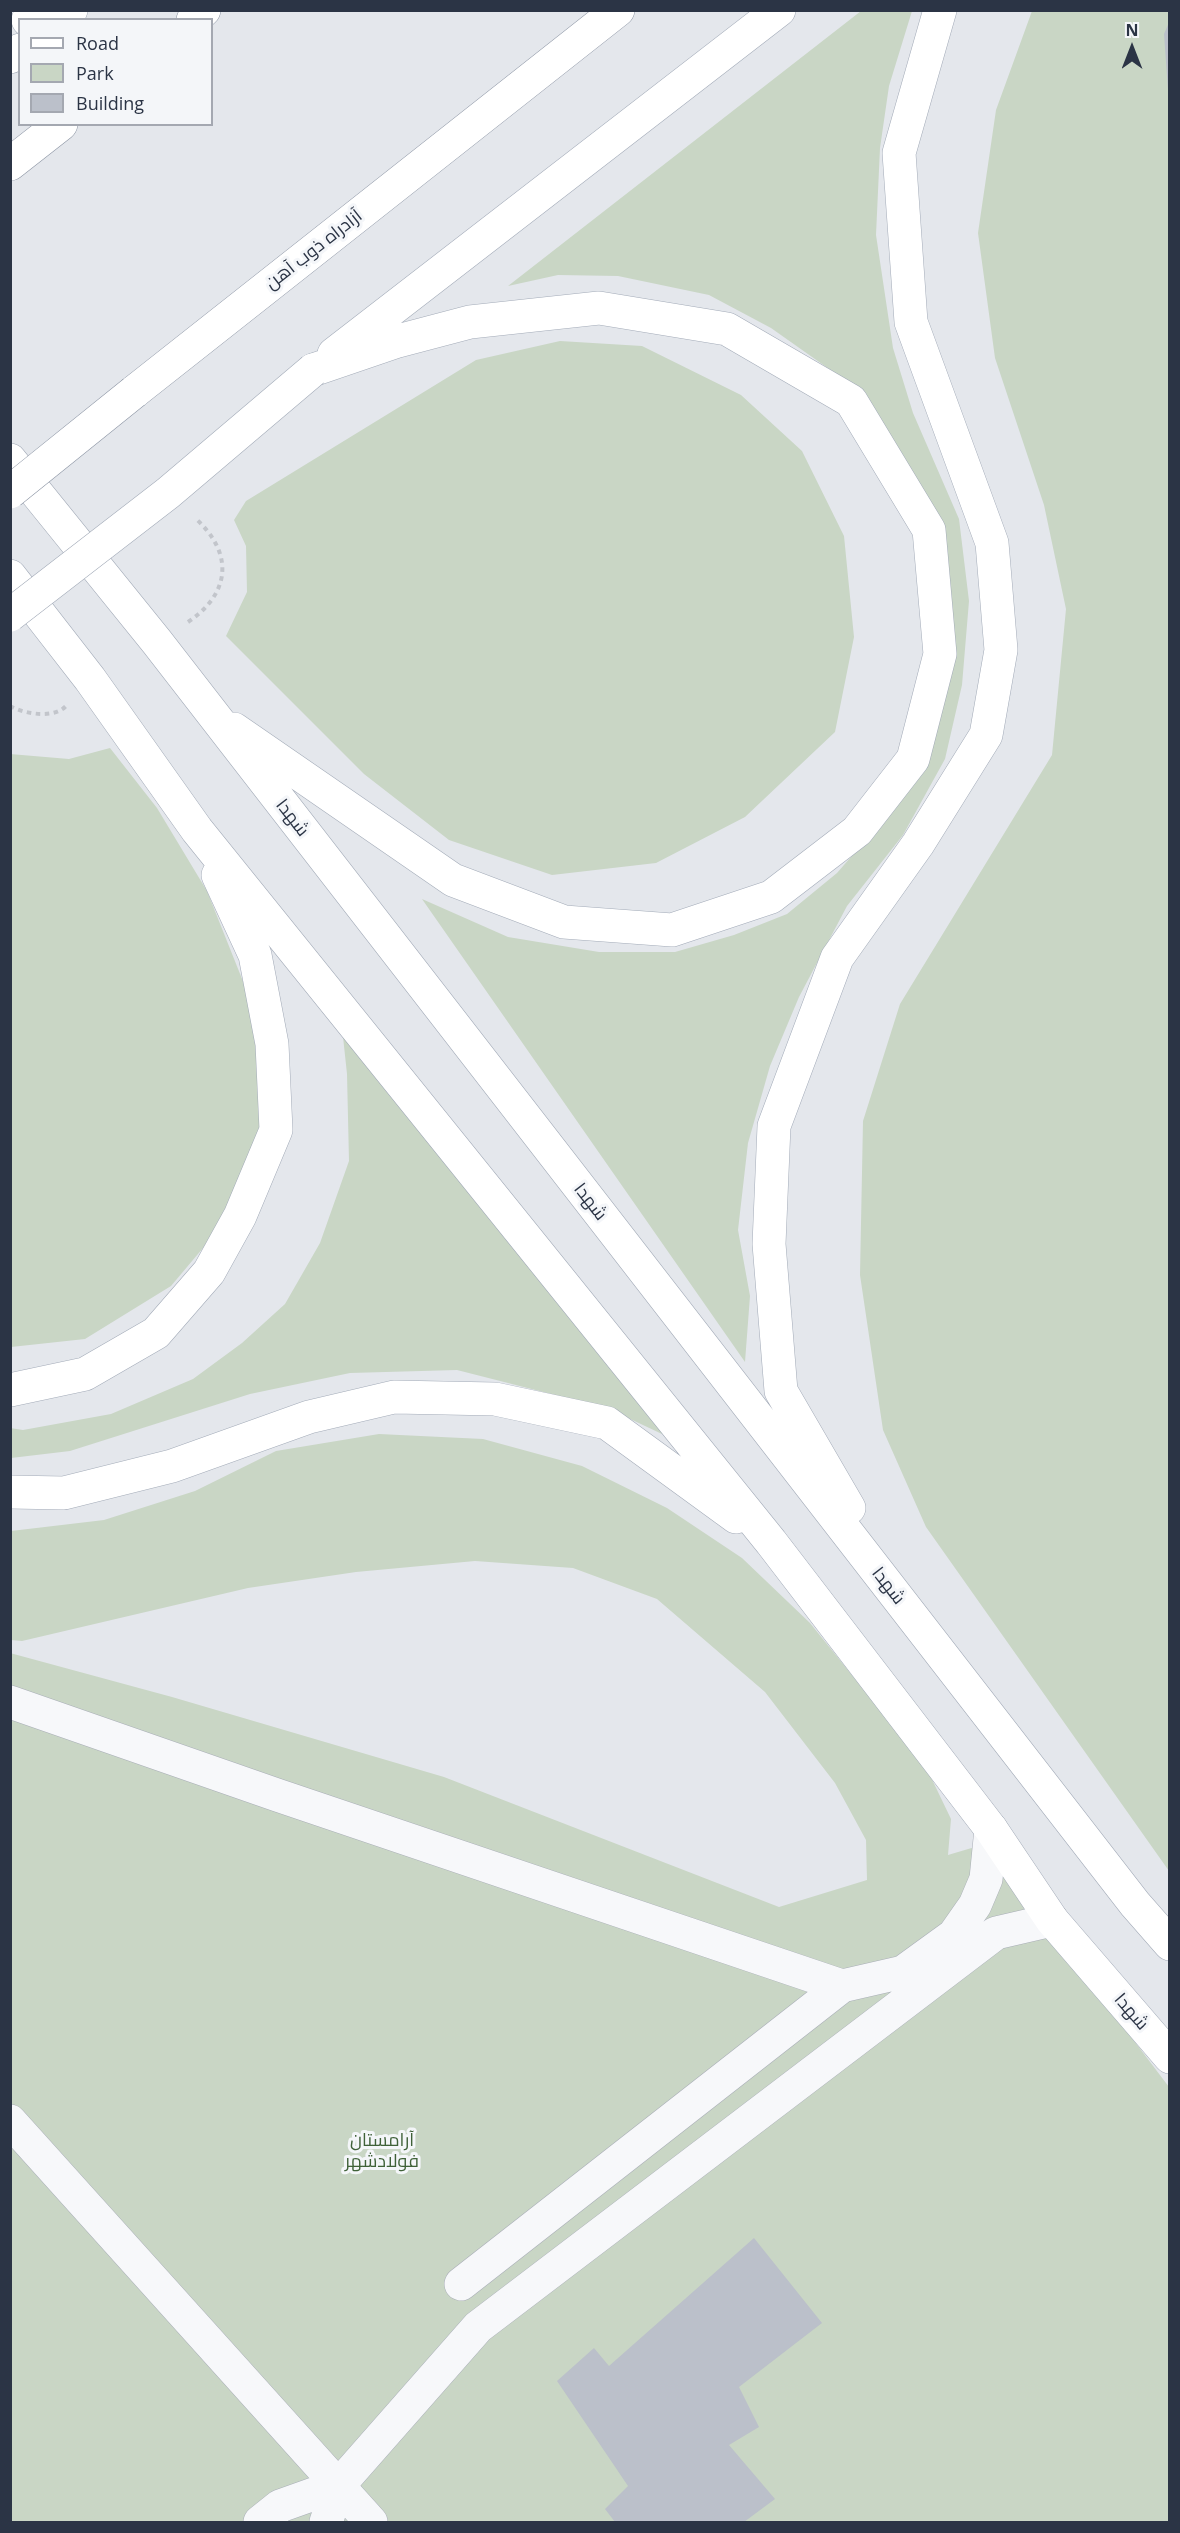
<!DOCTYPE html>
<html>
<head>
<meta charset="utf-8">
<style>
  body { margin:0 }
  #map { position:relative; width:1180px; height:2533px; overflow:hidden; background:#e4e7ec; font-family:"Open Sans",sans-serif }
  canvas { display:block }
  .frame { position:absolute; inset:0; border:12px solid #2b3445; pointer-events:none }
  .legend { position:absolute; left:18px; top:18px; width:195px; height:108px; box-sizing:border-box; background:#f4f6f9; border:2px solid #a4a8b1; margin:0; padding:8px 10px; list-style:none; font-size:18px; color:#2b3445 }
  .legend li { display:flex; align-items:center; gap:12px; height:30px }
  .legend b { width:30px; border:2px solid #a4a8b1 }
  .north { position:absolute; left:1102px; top:18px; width:60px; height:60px; -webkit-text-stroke:4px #f4f6f9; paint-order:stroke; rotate:0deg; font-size:16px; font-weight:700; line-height:24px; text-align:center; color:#2b3445 }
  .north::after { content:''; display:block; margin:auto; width:21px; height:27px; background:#2b3445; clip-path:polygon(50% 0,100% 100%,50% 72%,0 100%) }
</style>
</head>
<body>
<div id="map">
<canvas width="1180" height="2533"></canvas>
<div class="frame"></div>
<ul class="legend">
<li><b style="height:8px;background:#fff"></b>Road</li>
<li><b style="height:16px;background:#c9d6c5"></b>Park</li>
<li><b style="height:16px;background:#bbc0ca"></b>Building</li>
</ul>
<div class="north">N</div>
</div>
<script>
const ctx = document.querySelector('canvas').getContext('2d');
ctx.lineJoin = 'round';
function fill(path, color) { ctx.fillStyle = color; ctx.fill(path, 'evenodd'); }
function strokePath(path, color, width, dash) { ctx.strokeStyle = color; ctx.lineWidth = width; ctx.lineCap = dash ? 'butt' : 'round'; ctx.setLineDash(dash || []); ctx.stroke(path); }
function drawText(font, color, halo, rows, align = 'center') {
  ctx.font = font + ' "Open Sans",Cairo,sans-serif'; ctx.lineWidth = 6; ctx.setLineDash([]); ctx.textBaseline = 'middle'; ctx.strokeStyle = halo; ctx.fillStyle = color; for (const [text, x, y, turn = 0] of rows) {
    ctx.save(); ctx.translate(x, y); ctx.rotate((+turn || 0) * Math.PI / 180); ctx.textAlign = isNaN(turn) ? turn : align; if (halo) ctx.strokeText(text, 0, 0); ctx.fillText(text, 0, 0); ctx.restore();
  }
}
fill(new Path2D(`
  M861 11H912L889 86 880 148 876 235 893 348 913 413 959 519 969 601 962 685 945 759 903 835 847 906 799 997 770 1066 748 1143 738 1230 750 1296 745 1362 422 899 508 937 599 952H675L734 935 787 914 837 873 897 804 948 598 856 388 771 328 709 295 618 276 558 275 508 286Z
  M1032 11H1169V1871L926 1527 883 1430 860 1275 863 1121 900 1004 1052 755 1066 609 1044 505 995 358 978 233 996 110Z
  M560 341 642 346 741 395 802 451 844 536 854 637 835 732 745 817 656 863 552 875 449 840 364 774 226 636 247 592 246 546 234 520 246 501 476 360Z
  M110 748 157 808 207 891 258 1019 262 1139 219 1229 171 1286 85 1339 11 1347 10 754 69 759Z
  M338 990 698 1451 626 1417 563 1397 457 1370 350 1373 250 1394 70 1451 11 1458 10 1428 23 1430 111 1414 193 1379 242 1343 285 1304 320 1243 349 1161 347 1074Z
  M379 1434 483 1439 582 1466 667 1508 742 1558 810 1623 926 1767 951 1819 948 1855 985 1844 1169 2087V2522H11L10 1653 172 1697 444 1777 779 1907 867 1880 866 1840 835 1783 765 1692 657 1599 573 1568 475 1561 356 1572 248 1588 22 1641 11 1640V1531L104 1520 195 1491 276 1451Z`), '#c9d6c5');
fill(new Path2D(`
  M1170 20V90H1168L1164 34Z
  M754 2238 822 2323 739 2387 759 2427 729 2445 775 2499 744 2522H615L605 2509 628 2486 557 2381 594 2348 609 2366Z`), '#bbc0ca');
const minor = new Path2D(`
  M10 1702 277 1795 842 1986
  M10 2121 371 2522
  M461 2284 842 1986 903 1972 954 1935 975 1905 986 1879 991 1829
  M260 2522 280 2506 339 2485
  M326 2522 339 2485 478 2327 996 1933 1052 1920`);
const major = new Path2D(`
  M28 20 37 10
  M60 20 71 10
  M10 57 20 50
  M334 354 779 10
  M10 460 157 642 1135 1904 1170 1944
  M10 576 90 679 197 830 771 1542 991 1829 1052 1920 1170 2057
  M234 729 453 880 564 922 672 930 771 897 857 831 913 759 940 654 929 530 851 401 727 329 599 308 470 322 398 341 313 370
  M10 1390 85 1374 156 1333 209 1272 240 1216 276 1130 272 1044 255 955 218 875
  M10 1492 64 1493 172 1466 309 1417 394 1397 495 1399 607 1423 736 1517
  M849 1508 781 1391 769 1244 774 1126 837 958 918 844 986 735 1001 650 992 543 911 322 899 153 940 10`);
const highway = new Path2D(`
  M193 20 204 10
  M10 164 61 124
  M134 392 618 10`);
strokePath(minor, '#a9aeb7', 34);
strokePath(major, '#a3abb8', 34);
strokePath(highway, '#8b94a3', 34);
strokePath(new Path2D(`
  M188 622C231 593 234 553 195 518
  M10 706C24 714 54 719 66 706`), '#c2c5cb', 4, [4.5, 4.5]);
strokePath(minor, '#f7f8fa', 33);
strokePath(major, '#fff', 33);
strokePath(highway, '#fff', 33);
const majorBridge = new Path2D(`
  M10 615 168 493 313 370`);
const highwayBridge = new Path2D(`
  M10 492 134 392`);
strokePath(majorBridge, '#a3abb8', 34, []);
strokePath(highwayBridge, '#8b94a3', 34, []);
strokePath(majorBridge, '#fff', 33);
strokePath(highwayBridge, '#fff', 33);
drawText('18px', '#2b3445', '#f4f6f9', [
  ["آزادراه ذوب آهن",314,250,-38],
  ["شهدا",292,818,52],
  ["شهدا",590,1202,52],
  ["شهدا",888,1586,52],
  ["شهدا",1131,2012,49]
]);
drawText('18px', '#3f6138', '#f4f6f9', [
  ["آرامستان",382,2141],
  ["فولادشهر",382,2162]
]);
</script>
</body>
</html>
